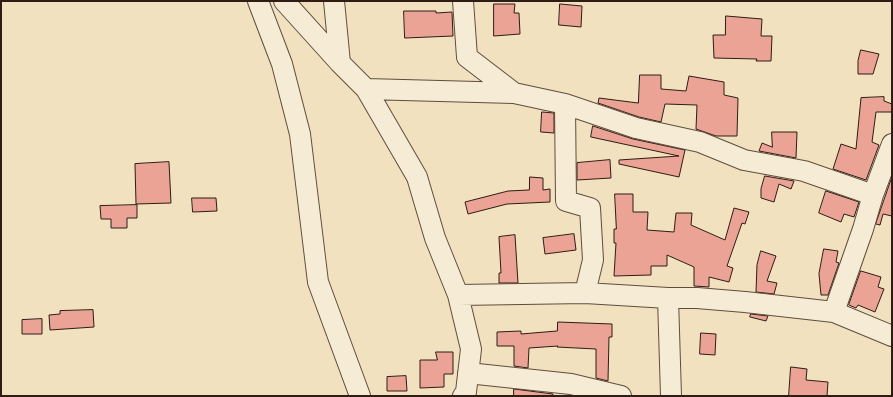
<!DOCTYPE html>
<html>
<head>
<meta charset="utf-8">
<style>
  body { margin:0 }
  #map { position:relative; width:893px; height:397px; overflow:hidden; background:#f1e1be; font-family:"Old Standard TT",serif }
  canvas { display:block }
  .frame { position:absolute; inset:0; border:2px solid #2e1c15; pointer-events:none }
</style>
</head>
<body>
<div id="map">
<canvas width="893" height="397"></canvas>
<div class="frame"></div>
</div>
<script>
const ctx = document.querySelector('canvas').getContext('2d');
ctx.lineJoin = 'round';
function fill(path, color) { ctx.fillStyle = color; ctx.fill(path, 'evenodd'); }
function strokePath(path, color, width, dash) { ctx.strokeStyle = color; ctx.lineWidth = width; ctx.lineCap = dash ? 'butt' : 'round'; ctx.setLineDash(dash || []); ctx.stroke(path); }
const building = new Path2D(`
  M494 4H515L514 13H519L520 34 494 36Z
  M560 4 582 6 581 27 559 25Z
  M404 11H436V13L452 12 453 36 405 38Z
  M726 16 762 19 761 36H772L771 61H756L757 59 714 58 713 35H725Z
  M861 50 879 54 873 74H858V61Z
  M640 75H661V89L686 91 689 76 724 82V95L738 98 737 136H716L696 129 697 105 665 104 661 122 639 117 598 103 599 98 638 103Z
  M884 97V101L892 104V112H876L872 142 879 145 866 180 833 169 841 144 856 149 861 98Z
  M542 112 554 113V133L541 132Z
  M593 126 633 139 685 150 679 177 619 164V160L679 156 591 137Z
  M772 132H797L796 158 759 151 762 143 772 147Z
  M610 160 611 178 577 180V163Z
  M169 162 171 203 136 204 135 164Z
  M765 176 794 181 791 189 779 184 774 202 761 198V189Z
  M530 177 543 178V190L550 189V202L507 204 468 214 465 202 508 191 529 190Z
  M892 177V216L883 214 880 225 876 224Z
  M826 191 859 202 854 217 844 214 841 222 819 213Z
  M615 194H633V212H648L647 230 674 232 676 213H692L691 225 725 240 734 208 749 212 745 224 742 223 727 266 733 268 729 282 709 277V287L694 286V267L667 255V266H651V275L614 276 616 243H614V229H616Z
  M192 198H216L217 211 193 212Z
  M137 205V218H127V228H111V219H101L100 206Z
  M574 234 576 250 545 254 543 238Z
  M515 235 518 283H499V273H501L499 237Z
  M824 249 838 251 836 262 839 263 828 295H821L819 274Z
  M761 251 776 256 767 281 777 283 774 294 756 292 757 265Z
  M861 271 881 277 878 287 884 289 875 312 858 305 856 308 849 305Z
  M93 310 94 327 50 330 49 315 60 314V311Z
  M751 314 768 316 766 321 750 317Z
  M42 319V334H22V320Z
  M558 322 612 324V337H609L608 381 596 378V349L557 347 558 346 529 348 528 368 514 366V346H497V332L521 331V334L557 331Z
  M701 333 716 334 715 355 700 354Z
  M436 352H453V374H444V387L420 388V360H437Z
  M791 367 807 369 806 380 828 382 827 396H789Z
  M406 376 407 391H387V377Z
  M514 389 553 394V396H514Z`);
fill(building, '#eaa394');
strokePath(building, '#2e1c15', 1);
const minor = new Path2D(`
  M258 1 282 64 300 134 318 282 360 396
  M284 1 340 63
  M334 1 340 63 366 89 417 177 435 238 458 295 471 349 466 392 463 396
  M463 1 467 57 514 93
  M366 89 514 93 565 104 566 201 590 208 593 260 585 293
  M565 104 636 128 700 142 744 160 804 171 873 195
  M458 295 585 293 668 298H697L745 302 834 312 892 336
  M668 298 671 396
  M834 312 863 229 873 195 892 144
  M468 373 571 384 621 396`);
strokePath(minor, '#5f4d3f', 22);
strokePath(minor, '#f6ecd5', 20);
</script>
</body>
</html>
